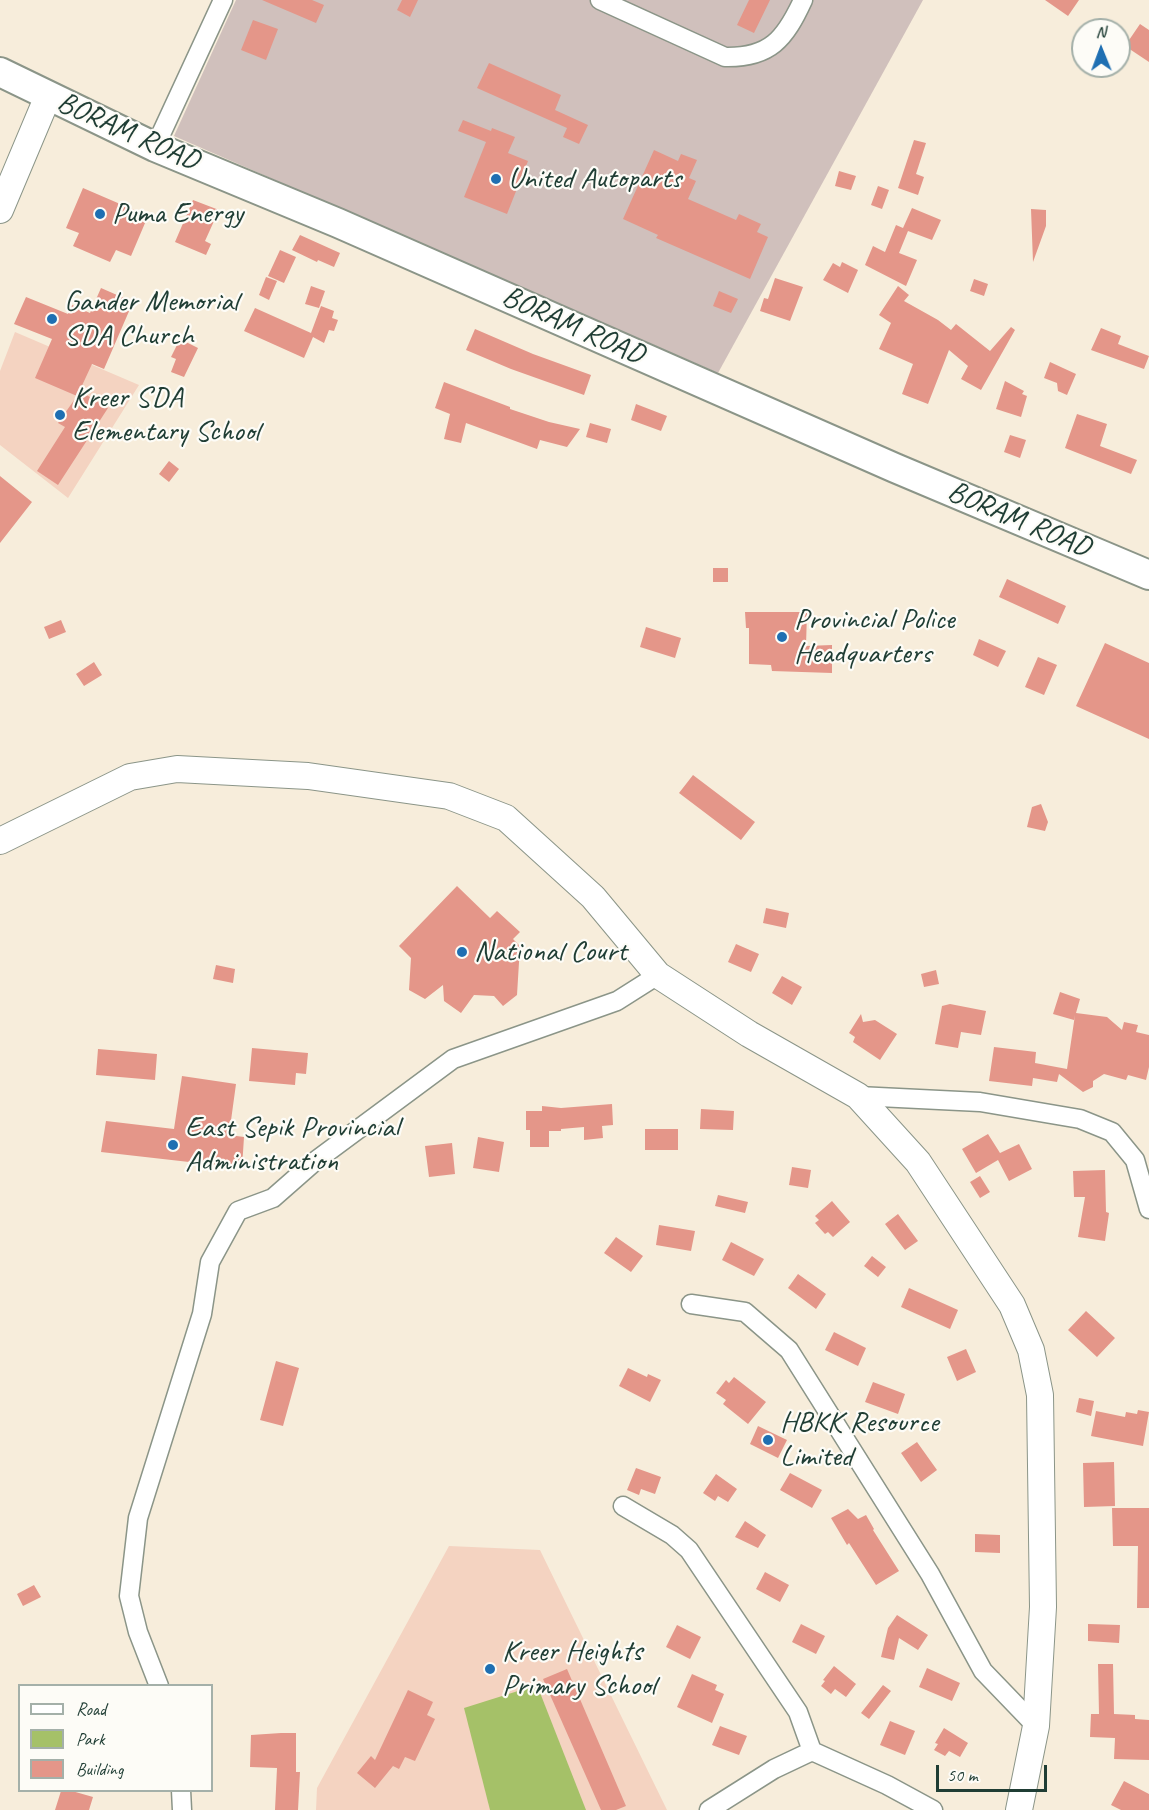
<!DOCTYPE html>
<html>
<head>
<meta charset="utf-8">
<style>
  body { margin:0 }
  #map { position:relative; width:1149px; height:1810px; overflow:hidden; background:#f7eddb; font-family:Caveat,sans-serif }
  canvas { display:block }
  .legend { position:absolute; left:18px; top:1684px; width:195px; height:108px; box-sizing:border-box; background:#fdfcf7; border:2px solid #a4b0a9; margin:0; padding:8px 10px; list-style:none; font-size:18px; color:#1f3d34 }
  .legend li { display:flex; align-items:center; gap:12px; height:30px }
  .legend b { width:30px; border:2px solid #a4b0a9 }
  .north { position:absolute; left:1071px; top:18px; width:60px; height:60px; box-sizing:border-box; background:#fdfcf7; border:2px solid #a4b0a9; border-radius:50%; rotate:359deg; font-size:16px; font-weight:700; line-height:24px; text-align:center; color:#1f3d34 }
  .north::after { content:''; display:block; margin:auto; width:21px; height:27px; background:#1f6fb2; clip-path:polygon(50% 0,100% 100%,50% 72%,0 100%) }
  .scale { position:absolute; left:936px; top:1765px; width:111px; height:27px; box-sizing:border-box; border:3px solid #1f3d34; border-top:0; padding-left:8px; font-size:18px; line-height:21px; white-space:nowrap; color:#1f3d34; -webkit-text-stroke:4px #fdfcf7; paint-order:stroke }
</style>
</head>
<body>
<div id="map">
<canvas width="1149" height="1810"></canvas>
<ul class="legend">
<li><b style="height:8px;background:#fff"></b>Road</li>
<li><b style="height:16px;background:#a5c168"></b>Park</li>
<li><b style="height:16px;background:#e49689"></b>Building</li>
</ul>
<div class="north">N</div>
<div class="scale">50 m</div>
</div>
<script>
const ctx = document.querySelector('canvas').getContext('2d');
ctx.lineJoin = 'round';
function fill(path, color) { ctx.fillStyle = color; ctx.fill(path, 'evenodd'); }
function strokePath(path, color, width, dash) { ctx.strokeStyle = color; ctx.lineWidth = width; ctx.lineCap = dash ? 'butt' : 'round'; ctx.setLineDash(dash || []); ctx.stroke(path); }
function drawText(font, color, halo, rows, align = 'center') {
  ctx.font = font + ' Caveat,sans-serif'; ctx.lineWidth = 4.5; ctx.setLineDash([]); ctx.textBaseline = 'middle'; ctx.strokeStyle = halo; ctx.fillStyle = color; for (const [text, x, y, turn = 0] of rows) {
    ctx.save(); ctx.translate(x, y); ctx.rotate((+turn || 0) * Math.PI / 180); ctx.textAlign = isNaN(turn) ? turn : align; if (halo) ctx.strokeText(text, 0, 0); ctx.fillText(text, 0, 0); ctx.restore();
  }
}
fill(new Path2D(`
  M15 332 139 385 68 498 0 445V371Z
  M449 1546 540 1550 667 1810H316L317 1788Z`), '#f4d3c1');
fill(new Path2D(`
  M236 0H923L718 373 174 136Z`), '#d0c0bc');
fill(new Path2D(`
  M537 1685 586 1810H490L464 1708Z`), '#a5c168');
fill(new Path2D(`
  M262 0H312L324 5 316 23Z
  M402 0H418L410 17 397 10Z
  M749 0H770L754 33 737 25Z
  M1045 0H1079L1068 16Z
  M253 20 278 29 266 60 241 50Z
  M1140 24 1149 30V62L1125 46Z
  M489 63 561 95 555 110 588 125 579 144 563 137 567 128 477 88Z
  M463 120 491 131 492 128 515 137 508 153 528 161 507 214 464 197 486 142 458 131Z
  M914 140 926 143 916 174 924 177 918 195 898 188Z
  M654 150 678 161 681 154 697 160 689 178 696 181 688 199 736 220 739 214 761 224 757 232 768 237 750 279 656 238 658 235 623 219Z
  M839 171 856 176 851 190 835 186Z
  M878 186 889 190 882 209 871 205Z
  M83 188 148 216 131 256 116 250 110 262 73 246 79 233 66 228Z
  M193 200 219 210 205 241 211 244 206 255 175 242Z
  M912 208 941 220 932 240 908 231 899 253 917 260 906 286 865 265 873 246 885 252 896 225 903 228Z
  M1031 209 1046 210V226L1033 262Z
  M300 235 340 253 334 267 318 260 317 262 292 250Z
  M280 250 296 257 284 283 268 276Z
  M842 262 858 270 848 293 823 280 833 263 840 267Z
  M266 277 277 281 269 300 259 295Z
  M775 278 803 287 790 321 760 311 764 298 768 299Z
  M974 279 988 284 984 296 970 291Z
  M311 286 325 291 319 308 305 304Z
  M898 286 909 295 904 301 938 320 951 330 956 324 990 351 1011 327 1015 330 981 390 961 379 968 366 949 350 928 404 902 394 913 364 879 349 891 323 879 315Z
  M101 288 133 302 104 369 92 364 79 392 80 391 108 408 58 485 37 471 65 427 58 423 77 396 35 378 52 339 14 324 26 297 68 314 72 305 90 313Z
  M719 291 738 299 731 313 713 306Z
  M321 306 334 311 332 318 338 320 334 331 329 330 324 343 313 337 304 358 244 331 255 308 311 333Z
  M1101 328 1121 336 1118 344 1149 356 1144 369 1091 350Z
  M475 329 533 354 591 375 584 395 511 369 466 350Z
  M180 339 198 348 184 377 171 372 176 359 171 357Z
  M1050 362 1076 374 1067 395 1058 391 1057 383 1044 378Z
  M1005 381 1024 391 1022 394 1027 396 1021 417 996 409Z
  M444 382 510 407V409L549 422 580 429 567 447 540 440 537 449 466 423 461 443 444 439 450 414 435 408Z
  M636 404 667 416 661 431 631 420Z
  M1077 414 1107 424 1100 446 1137 460 1131 474 1065 448Z
  M590 423 611 429 607 443 586 437Z
  M1010 435 1026 440 1020 458 1004 452Z
  M169 461 179 469 169 482 159 474Z
  M0 476 32 502 0 543Z
  M713 568H728V582H713Z
  M1007 579 1066 606 1058 624 999 597Z
  M745 612H807L806 646 832 645V673L772 671 771 665 749 664V628H746Z
  M61 620 66 632 49 639 44 627Z
  M646 627 681 638 675 658 640 647Z
  M979 639 1006 651 998 667 973 655Z
  M1105 643 1149 663V739L1076 706Z
  M1038 657 1057 665 1044 695 1025 687Z
  M94 662 102 675 84 686 76 674Z
  M693 775 755 822 741 840 679 793Z
  M1041 804 1048 822 1045 831 1027 827 1032 807Z
  M457 886 490 918 497 911 520 932 513 939 520 946 517 995 503 1006 494 996 474 995 461 1013 444 1001 443 985 425 999 409 990 411 958 399 946Z
  M766 908 789 913 786 928 763 923Z
  M736 944 759 954 751 972 728 962Z
  M216 965 235 969 233 983 213 979Z
  M936 970 939 984 924 987 921 974Z
  M782 976 802 987 792 1005 772 993Z
  M1060 992 1080 999 1076 1013 1107 1017 1122 1030 1124 1022 1138 1025 1136 1032 1149 1035V1067L1146 1080 1128 1075 1126 1080 1104 1074 1093 1081V1087L1083 1092 1059 1074 1057 1082 1033 1078 1032 1086 989 1081 994 1047 1036 1052 1035 1063 1067 1069 1075 1015 1074 1020 1053 1014Z
  M950 1004 986 1011 981 1035 961 1032 958 1048 935 1044 942 1006Z
  M861 1014 863 1022 875 1020 897 1034 880 1060 853 1042 855 1037 849 1033Z
  M252 1048 308 1053 306 1074 296 1073 295 1085 249 1081Z
  M98 1049 157 1054 155 1080 96 1075Z
  M182 1076 236 1084 229 1135 244 1137 242 1168 101 1152 106 1121 174 1129Z
  M612 1104 613 1125 602 1126 603 1138 584 1140V1127L561 1129V1131H549V1147H530V1130H526V1111H542V1106L561 1108Z
  M701 1109 734 1111 733 1130 700 1129Z
  M645 1129H678V1150H645Z
  M988 1134 1000 1153 1019 1144 1032 1169 1009 1181 998 1160 976 1173 962 1149Z
  M478 1137 504 1142 499 1172 473 1168Z
  M452 1143 455 1174 429 1177 425 1146Z
  M792 1167 811 1170 808 1188 789 1185Z
  M1105 1170 1106 1212 1109 1213 1105 1241 1078 1237 1085 1197H1074L1073 1171Z
  M980 1176 990 1192 980 1198 970 1182Z
  M718 1195 748 1202 745 1213 715 1206Z
  M832 1201 850 1222 833 1237 828 1232 825 1234 815 1223 819 1220 815 1216Z
  M898 1214 918 1241 905 1250 885 1224Z
  M659 1225 695 1231 691 1251 656 1245Z
  M616 1237 643 1256 631 1272 604 1253Z
  M731 1242 764 1259 754 1276 722 1260Z
  M872 1256 886 1267 878 1277 864 1266Z
  M798 1274 826 1294 816 1309 788 1288Z
  M909 1288 958 1310 950 1329 901 1307Z
  M1086 1311 1115 1338 1097 1357 1068 1330Z
  M834 1332 866 1348 858 1366 825 1350Z
  M966 1349 976 1372 957 1381 947 1357Z
  M276 1361 299 1368 283 1426 260 1420Z
  M628 1368 647 1377 648 1374 661 1380 650 1402 619 1386Z
  M734 1377 766 1402 748 1424 723 1404 726 1400 716 1393 726 1380 729 1383Z
  M873 1382 905 1394 898 1414 865 1402Z
  M1079 1398 1094 1401 1091 1416 1076 1412Z
  M1138 1410 1149 1412 1143 1446 1091 1436 1096 1411 1125 1417 1126 1412 1137 1414Z
  M758 1426 787 1440 778 1458 750 1444Z
  M917 1442 937 1470 921 1482 901 1453Z
  M1114 1462 1115 1506 1084 1507 1083 1463Z
  M636 1468 661 1477 655 1494 641 1489 639 1495 627 1490Z
  M790 1473 822 1490 812 1508 780 1490Z
  M716 1474 737 1489 728 1502 718 1496 715 1501 703 1493Z
  M1112 1508H1149V1608H1137L1138 1546H1113Z
  M848 1509 858 1519 866 1515 874 1529 873 1530 899 1571 876 1585 849 1543 847 1545 831 1518Z
  M745 1521 766 1535 758 1548 735 1537Z
  M975 1534 1000 1535V1553L975 1552Z
  M765 1572 789 1585 780 1602 756 1589Z
  M34 1585 41 1597 23 1606 17 1594Z
  M897 1615 928 1635 918 1650 899 1638 894 1660 881 1657 888 1628Z
  M801 1624 825 1636 816 1654 792 1642Z
  M1088 1624 1120 1625 1119 1643 1088 1641Z
  M677 1625 701 1637 690 1659 666 1647Z
  M1098 1664H1113L1114 1714 1135 1715V1719L1149 1720V1760L1114 1759 1115 1738 1090 1737 1091 1714H1099Z
  M834 1666 856 1684 846 1697 835 1689 831 1694 821 1686 825 1681 823 1680Z
  M927 1668 960 1683 952 1701 919 1687Z
  M567 1669 626 1806 616 1810H601L543 1679Z
  M692 1674 717 1685 715 1690 724 1694 712 1723 677 1707Z
  M883 1685 891 1691 869 1719 861 1713Z
  M408 1690 433 1702 427 1715 435 1719 415 1761 405 1757 399 1769 393 1766 375 1788 357 1773 371 1756 375 1760Z
  M890 1721 915 1731 905 1755 880 1745Z
  M720 1726 747 1736 739 1755 712 1745Z
  M944 1728 968 1743 960 1757 949 1751 945 1756 934 1750 938 1744 935 1743Z
  M281 1733H296V1772H300L298 1810H275L277 1768 250 1767 251 1735Z
  M1124 1781 1149 1794V1810H1121L1111 1805Z
  M61 1791H72L93 1797 89 1810H55Z`), '#e49689');
const street = new Path2D(`
  M600 0 725 57C770 58 785 39 803 0
  M155 147 223 0
  M858 1096 980 1102 1080 1119 1112 1132 1135 1160 1149 1209
  M691 1304 745 1312 789 1350 930 1574 983 1671 1036 1726
  M623 1506 672 1535 689 1550 798 1712 812 1751
  M159 1686 138 1632 129 1596 138 1518 202 1314 210 1262 238 1211 273 1198 314 1162 453 1059 617 1001 658 975
  M181 1790 182 1810
  M709 1810 774 1769 812 1751 887 1785 933 1810`);
const secondary = new Path2D(`
  M0 210 48 96
  M0 841 130 777 177 769 308 776 449 796 506 818 593 897 658 975 749 1034 858 1096 918 1162 1012 1305 1031 1350 1040 1395 1043 1607 1036 1726 1019 1810`);
const primary = new Path2D(`
  M0 72 155 147 338 223 895 468 1149 575`);
strokePath(street, '#8b9588', 21);
strokePath(secondary, '#8b9588', 28);
strokePath(primary, '#8b9588', 32);
strokePath(street, '#fff', 18);
strokePath(secondary, '#fff', 26);
strokePath(primary, '#fff', 28);
for (const [x, y, r, color] of [
  [496,179,6,"#1f6fb2"],
  [100,214,6,"#1f6fb2"],
  [52,319,6,"#1f6fb2"],
  [60,415,6,"#1f6fb2"],
  [782,637,6,"#1f6fb2"],
  [462,952,6,"#1f6fb2"],
  [173,1145,6,"#1f6fb2"],
  [768,1440,6,"#1f6fb2"],
  [490,1669,6,"#1f6fb2"]
]) { const dot = new Path2D(); dot.arc(x, y, r, 0, 2 * Math.PI); ctx.fillStyle = color; ctx.fill(dot); strokePath(dot, '#fdfcf7', 2); }
drawText('30px', '#1f3d34', '#fdfcf7', [
  ["BORAM ROAD",128,132,24],
  ["BORAM ROAD",573,326,24],
  ["BORAM ROAD",1019,520,23]
]);
drawText('30px', '#1f3d34', '#fdfcf7', [
  ["United Autoparts",508,179],
  ["Puma Energy",112,214],
  ["Gander Memorial",64,302],
  ["SDA Church",64,336],
  ["Kreer SDA",72,398],
  ["Elementary School",72,432],
  ["Provincial Police",794,620],
  ["Headquarters",794,654],
  ["National Court",474,952],
  ["East Sepik Provincial",185,1128],
  ["Administration",185,1162],
  ["HBKK Resource",780,1423],
  ["Limited",780,1457],
  ["Kreer Heights",502,1652],
  ["Primary School",502,1686]
], 'left');
</script>
</body>
</html>
